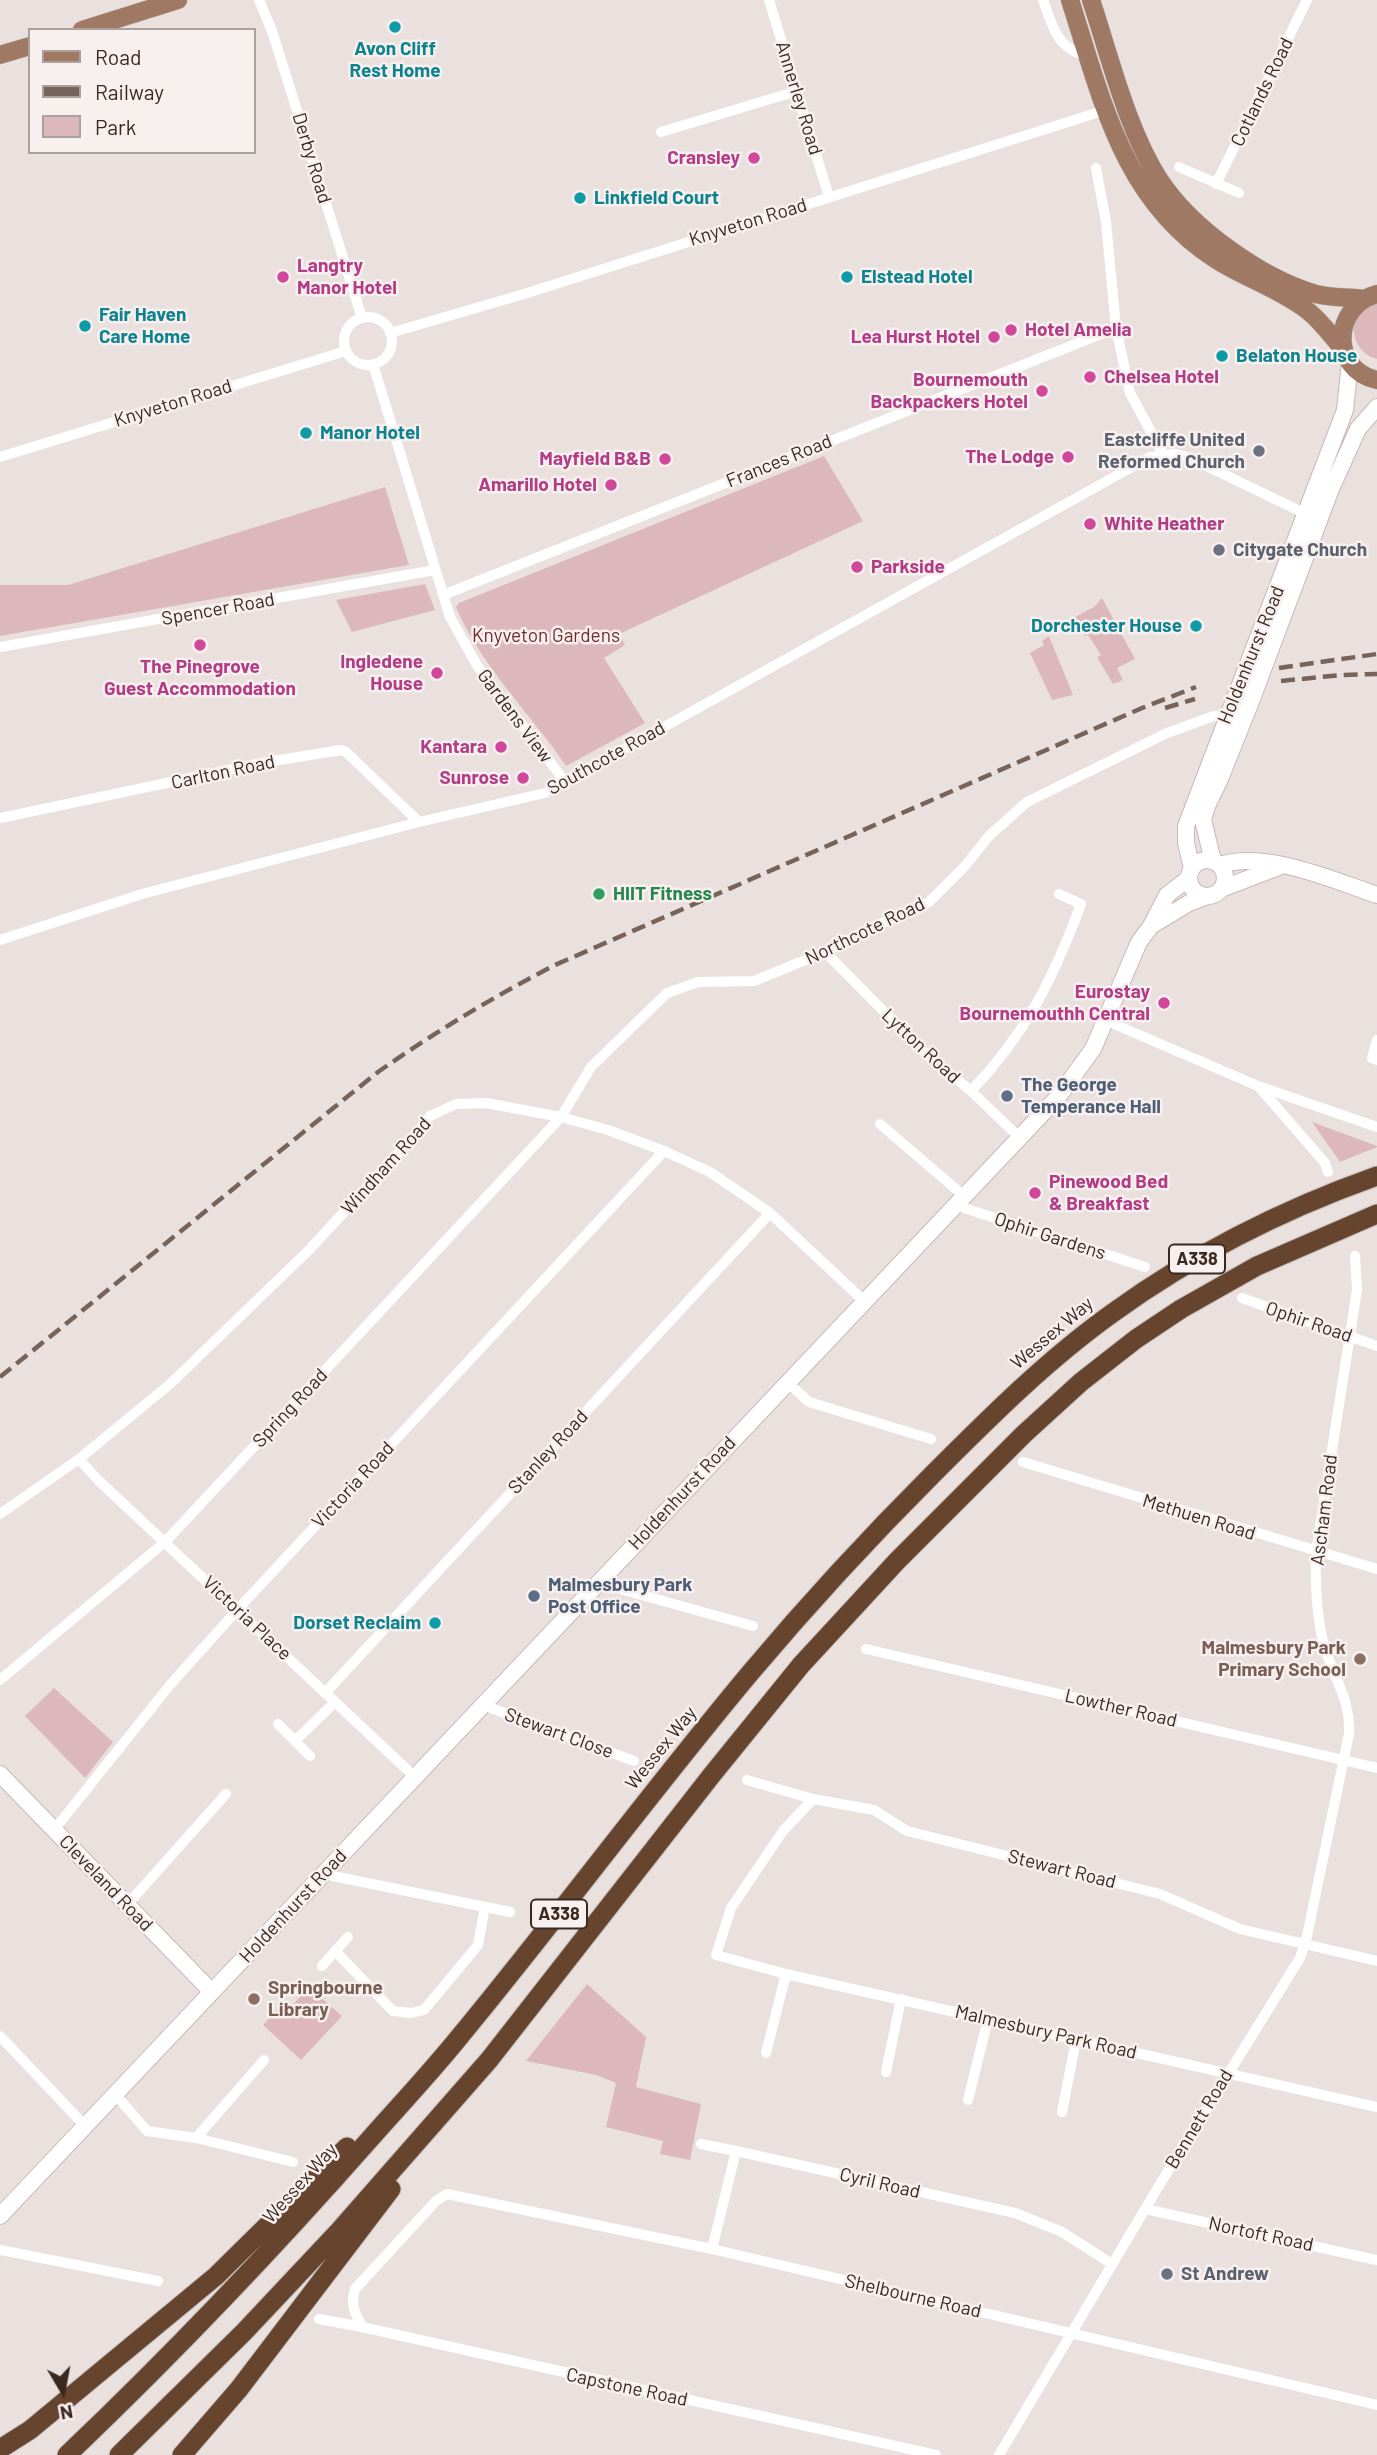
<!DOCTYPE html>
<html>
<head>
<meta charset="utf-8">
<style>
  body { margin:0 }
  #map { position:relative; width:1377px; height:2455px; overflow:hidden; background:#eae1df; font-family:Barlow,sans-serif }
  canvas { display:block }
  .legend { position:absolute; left:28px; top:28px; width:228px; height:126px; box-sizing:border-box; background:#f7f0ef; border:2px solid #aba09c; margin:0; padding:9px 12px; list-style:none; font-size:21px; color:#3a2920 }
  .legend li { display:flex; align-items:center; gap:14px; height:35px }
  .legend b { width:35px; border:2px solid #aba09c }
  .north { position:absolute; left:28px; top:2357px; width:70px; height:70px; -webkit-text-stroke:5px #f7f0ef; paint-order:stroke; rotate:170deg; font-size:19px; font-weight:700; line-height:28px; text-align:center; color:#3a2920 }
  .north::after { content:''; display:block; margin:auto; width:24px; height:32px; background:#3a2920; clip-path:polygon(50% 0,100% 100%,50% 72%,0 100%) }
</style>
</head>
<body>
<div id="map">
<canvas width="1377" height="2455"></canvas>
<ul class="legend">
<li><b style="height:9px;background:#a07964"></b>Road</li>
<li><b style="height:9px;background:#76645b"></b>Railway</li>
<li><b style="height:19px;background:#dcb8bc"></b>Park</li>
</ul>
<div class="north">N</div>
</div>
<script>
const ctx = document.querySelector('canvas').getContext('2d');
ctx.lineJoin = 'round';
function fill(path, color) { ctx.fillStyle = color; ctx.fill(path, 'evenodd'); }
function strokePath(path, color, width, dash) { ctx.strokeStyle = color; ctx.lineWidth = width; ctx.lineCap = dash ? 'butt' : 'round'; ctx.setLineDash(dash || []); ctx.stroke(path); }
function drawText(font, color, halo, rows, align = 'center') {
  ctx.font = font + ' Barlow,sans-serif'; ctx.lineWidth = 5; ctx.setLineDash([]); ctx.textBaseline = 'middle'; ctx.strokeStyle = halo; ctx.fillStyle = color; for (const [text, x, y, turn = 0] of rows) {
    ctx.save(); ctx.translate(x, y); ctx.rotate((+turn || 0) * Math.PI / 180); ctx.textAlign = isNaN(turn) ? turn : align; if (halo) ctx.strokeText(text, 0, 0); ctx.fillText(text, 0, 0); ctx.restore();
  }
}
fill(new Path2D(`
  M1377 297V359C1359 354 1353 339 1353 322Z
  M824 456 863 521 619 634 625 645 604 658 645 723 566 766C531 714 480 665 456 607L459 603Z
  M385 487 409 565 0 636V585H68Z
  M425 584 435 610 352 632 336 600Z
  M1102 598 1135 659 1117 668 1123 680 1113 684 1097 657 1101 655 1088 635 1085 636 1075 617 1094 607Z
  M1049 636 1073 695 1052 700 1030 653 1044 645 1042 641Z
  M1312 1122 1377 1146V1147L1340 1162Z
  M54 1688 113 1742 85 1778 25 1716Z
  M587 1984 646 2037 636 2087 701 2104 690 2160 660 2154 663 2141 606 2127 616 2083 596 2075 526 2061Z
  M309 1987 342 2016 301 2060 263 2025 283 2003 289 2009Z`), '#dcb8bc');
const secondary = new Path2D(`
  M1189 878a18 18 0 1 1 36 0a18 18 0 1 1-36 0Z
  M1213 861 1203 820 1207 806 1220 779 1250 704 1331 489 1358 429 1377 407
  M1220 865C1265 850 1333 880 1377 895
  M1192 868 1186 843V826L1345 410 1350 362
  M1221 889 1281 866
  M1151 926 1189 903 1207 896
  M0 1774 212 1992
  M0 2216 1058 1097 1093 1049 1139 942 1151 926 1167 895 1189 878`);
const primary = new Path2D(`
  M1070 0C1102 99 1122 199 1215 259 1244 278 1280 289 1308 311 1321 321 1332 337 1344 350
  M1091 0C1110 57 1127 129 1159 179 1191 228 1261 278 1316 294 1331 298 1349 297 1364 299
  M82 30 178 0
  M0 55 30 46
  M1377 294C1332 306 1330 370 1377 380`);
const highway = new Path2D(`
  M0 2449 30 2430 216 2276 347 2147
  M67 2455C173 2354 273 2249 369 2140 400 2105 432 2071 461 2035 560 1915 652 1790 751 1672 809 1603 870 1537 934 1473 991 1416 1048 1359 1114 1312 1193 1255 1284 1209 1377 1176
  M119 2455 244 2332 339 2231 489 2060 711 1776 801 1665 897 1561 1024 1434 1081 1382 1136 1339 1181 1309 1257 1266 1377 1214
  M182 2455 239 2389 391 2189`);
strokePath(secondary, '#cab8b3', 18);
strokePath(primary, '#c4bfbc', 19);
strokePath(highway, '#c4bfbc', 21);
strokePath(new Path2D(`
  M259 0 272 31 362 318
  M769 0 829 197
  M1043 0C1052 26 1058 51 1088 56
  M661 132 797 91
  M1179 167 1239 193
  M1096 168 1106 222 1116 328 1130 393 1163 454
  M1216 184 1307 0
  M344 341a24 24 0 1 1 48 0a24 24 0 1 1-48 0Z
  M390 333 524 294 1106 110
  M373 364 450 617 478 667 566 783
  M0 457 346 351
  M443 595 1116 328
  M0 647 435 570
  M0 818 261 763 341 750 346 752 419 822
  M0 940 142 894 419 822 545 793 1150 457 1175 454 1188 457 1306 514
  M825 952 926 1054 971 1091 1019 1137
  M1107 1021 1258 1086 1377 1127
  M1377 1040 1372 1058 1377 1060
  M1260 1088 1325 1163 1328 1172
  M971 1091C1026 1034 1054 977 1081 904L1059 894
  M880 1124 964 1196
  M955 1205 1145 1267
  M1242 1298 1377 1346
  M787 1382 809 1402 931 1439
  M79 1459 98 1480 415 1777
  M1023 1462 1377 1569
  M0 1514 79 1459 170 1384 308 1251 404 1147 430 1116 456 1104 486 1103 561 1117 608 1130 664 1151 710 1172 770 1213 864 1301
  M604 1576 620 1589 753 1626
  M866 1649 1377 1768
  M0 1680 165 1542 561 1117 591 1067 667 993 698 982 754 981 825 952 875 926 929 902 965 866 989 836 1027 802 1167 733 1214 716H1227
  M325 1693 770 1213
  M483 1705 634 1761
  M278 1724 295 1741
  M310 1756 295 1741 335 1702
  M747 1780 813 1799 874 1810 907 1831 1160 1894 1240 1929 1377 1961
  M813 1799 783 1831 731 1908 716 1955 786 1974 1377 2107
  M54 1830 170 1685 238 1609 664 1151
  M323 1874 510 1912
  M127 1905 226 1794
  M335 1951 393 2011 411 2013 424 2010 478 1945 485 1907
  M322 1966 348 1937
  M0 2036 85 2126
  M766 2053 786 1974
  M886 2072 901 1999
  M115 2094 147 2131 196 2138 293 2162
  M968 2100 988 2019
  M1062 2112 1076 2040
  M196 2138 264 2060
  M701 2144 736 2151
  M1145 2209 1377 2260
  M712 2249 736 2151 1015 2213 1062 2232 1112 2264
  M0 2250 158 2281
  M319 2319 362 2327 936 2455
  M362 2327C355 2314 350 2304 355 2289L436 2201 447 2194 712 2249 1377 2405
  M999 2455 1160 2184 1300 1958 1307 1936 1349 1734C1351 1699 1333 1678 1324 1645 1316 1615 1315 1584 1316 1552L1357 1290 1355 1256`), '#fff', 10);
strokePath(secondary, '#fff', 16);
strokePath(primary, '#a07964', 18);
strokePath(highway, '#66442d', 19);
strokePath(new Path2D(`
  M1279 668 1377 654
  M1281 681 1341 675 1377 674
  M1165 708 1195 699
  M0 1377 378 1072C435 1032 493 997 555 965L1142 708 1196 687`), '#76645b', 4.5, [14, 7]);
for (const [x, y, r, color] of [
  [395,27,7,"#0f9aa8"],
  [754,158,7,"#d1479c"],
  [580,198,7,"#0f9aa8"],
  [283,277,7,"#d1479c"],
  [847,277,7,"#0f9aa8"],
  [85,326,7,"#0f9aa8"],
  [1011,330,7,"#d1479c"],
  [994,337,7,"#d1479c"],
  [1222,356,7,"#0f9aa8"],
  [1090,377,7,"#d1479c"],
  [1042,391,7,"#d1479c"],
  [306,433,7,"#0f9aa8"],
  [1259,451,7,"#6b7280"],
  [1068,457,7,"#d1479c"],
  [665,459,7,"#d1479c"],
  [611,485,7,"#d1479c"],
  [1090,524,7,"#d1479c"],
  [1219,550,7,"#6b7280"],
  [857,567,7,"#d1479c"],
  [1196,626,7,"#0f9aa8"],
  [200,645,7,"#d1479c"],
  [437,673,7,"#d1479c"],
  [501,747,7,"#d1479c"],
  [523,778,7,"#d1479c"],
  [599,894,7,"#2e9e5b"],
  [1164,1003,7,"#d1479c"],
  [1007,1096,7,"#5c6f8a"],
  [1035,1193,7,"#d1479c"],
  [534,1596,7,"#5c6f8a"],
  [435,1623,7,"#0f9aa8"],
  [1360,1659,7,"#8d6e63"],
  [254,1999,7,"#8d6e63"],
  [1167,2274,7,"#6b7280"]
]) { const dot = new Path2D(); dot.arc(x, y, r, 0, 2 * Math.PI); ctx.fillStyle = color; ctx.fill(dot); strokePath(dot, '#f7f0ef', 2.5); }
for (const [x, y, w] of [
  [1197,1259,56],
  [559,1914,56]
]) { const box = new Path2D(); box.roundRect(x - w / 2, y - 14.5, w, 29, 5); ctx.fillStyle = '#f7f0ef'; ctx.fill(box); strokePath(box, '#3a2920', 2); }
drawText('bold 18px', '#3a2920', null, [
  ["A338",1197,1259],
  ["A338",559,1914]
]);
drawText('bold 19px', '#0d838f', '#f7f0ef', [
  ["Avon Cliff",395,49,"center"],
  ["Rest Home",395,71,"center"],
  ["Linkfield Court",594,198],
  ["Elstead Hotel",861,277],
  ["Fair Haven",99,315],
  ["Care Home",99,337],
  ["Belaton House",1236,356],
  ["Manor Hotel",320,433],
  ["Dorchester House",1182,626,"right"],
  ["Dorset Reclaim",421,1623,"right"]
], 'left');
drawText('19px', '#3a2920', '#f7f0ef', [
  ["Cotlands Road",1262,92,-64],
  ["Annerley Road",799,98,73],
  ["Derby Road",312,158,73],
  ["Knyveton Road",748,222,-17],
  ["Knyveton Road",173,403,-17],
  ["Frances Road",779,461,-22],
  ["Spencer Road",218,609,-10],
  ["Holdenhurst Road",1251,655,-68],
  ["Gardens View",515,716,53],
  ["Southcote Road",606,758,-29],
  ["Carlton Road",223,772,-12],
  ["Northcote Road",865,931,-26],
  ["Lytton Road",921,1046,43],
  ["Windham Road",386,1166,-48],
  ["Ophir Gardens",1050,1236,18],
  ["Ophir Road",1309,1322,19],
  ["Wessex Way",1052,1333,-40],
  ["Spring Road",290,1408,-47],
  ["Stanley Road",548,1452,-47],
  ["Victoria Road",353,1485,-47],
  ["Holdenhurst Road",682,1493,-47],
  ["Ascham Road",1324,1510,-83],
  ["Methuen Road",1199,1517,17],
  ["Victoria Place",247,1618,43],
  ["Lowther Road",1121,1708,13],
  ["Stewart Close",559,1733,20],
  ["Wessex Way",661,1748,-51],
  ["Stewart Road",1062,1869,14],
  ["Cleveland Road",106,1883,46],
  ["Holdenhurst Road",293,1906,-47],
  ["Malmesbury Park Road",1046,2032,13],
  ["Bennett Road",1199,2119,-59],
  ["Wessex Way",300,2183,-48],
  ["Cyril Road",880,2183,13],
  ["Nortoft Road",1261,2234,12],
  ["Shelbourne Road",913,2296,13],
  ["Capstone Road",627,2387,12]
]);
drawText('bold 19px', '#b23c85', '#f7f0ef', [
  ["Cransley",740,158],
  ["Langtry",297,266,"left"],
  ["Manor Hotel",297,288,"left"],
  ["Hotel Amelia",1025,330,"left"],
  ["Lea Hurst Hotel",980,337],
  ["Chelsea Hotel",1104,377,"left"],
  ["Bournemouth",1028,380],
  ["Backpackers Hotel",1028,402],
  ["The Lodge",1054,457],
  ["Mayfield B&B",651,459],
  ["Amarillo Hotel",597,485],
  ["White Heather",1104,524,"left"],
  ["Parkside",871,567,"left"],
  ["Ingledene",423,662],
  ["House",423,684],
  ["The Pinegrove",200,667,"center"],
  ["Guest Accommodation",200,689,"center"],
  ["Kantara",487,747],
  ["Sunrose",509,778],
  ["Eurostay",1150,992],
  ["Bournemouthh Central",1150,1014],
  ["Pinewood Bed",1049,1182,"left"],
  ["& Breakfast",1049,1204,"left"]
], 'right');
drawText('bold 19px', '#5b616d', '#f7f0ef', [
  ["Eastcliffe United",1245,440,"right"],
  ["Reformed Church",1245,462,"right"],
  ["Citygate Church",1233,550],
  ["St Andrew",1181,2274]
], 'left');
drawText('19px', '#702b2c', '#f7f0ef', [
  ["Knyveton Gardens",546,636]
]);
drawText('bold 19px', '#27864d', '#f7f0ef', [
  ["HIIT Fitness",613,894]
], 'left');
drawText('bold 19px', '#4e5e75', '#f7f0ef', [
  ["The George",1021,1085],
  ["Temperance Hall",1021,1107],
  ["Malmesbury Park",548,1585],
  ["Post Office",548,1607]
], 'left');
drawText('bold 19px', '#785e54', '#f7f0ef', [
  ["Malmesbury Park",1346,1648],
  ["Primary School",1346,1670],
  ["Springbourne",268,1988,"left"],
  ["Library",268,2010,"left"]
], 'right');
</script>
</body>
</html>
